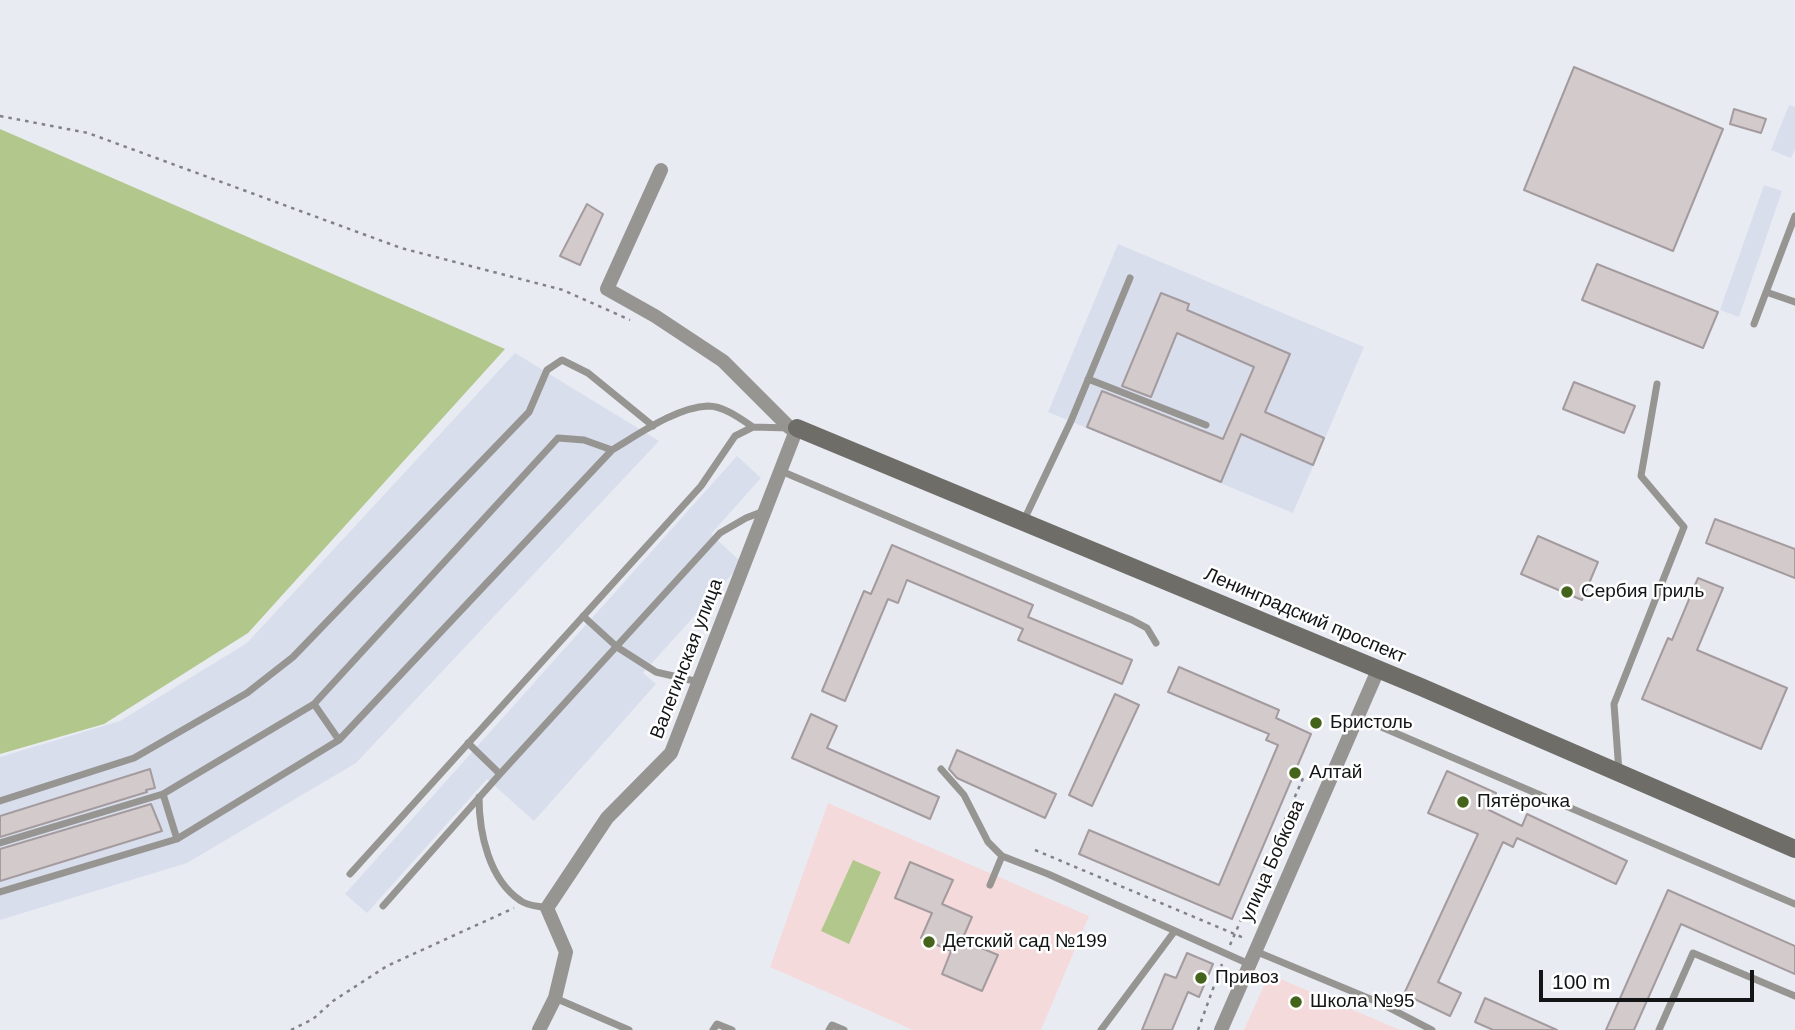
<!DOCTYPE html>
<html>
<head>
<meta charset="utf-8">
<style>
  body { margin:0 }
  #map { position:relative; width:1795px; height:1030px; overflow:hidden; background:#e9ebf3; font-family:Helvetica,sans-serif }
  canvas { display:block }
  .scale { position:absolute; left:1539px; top:970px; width:215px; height:32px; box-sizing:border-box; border:4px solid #131416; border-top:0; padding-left:9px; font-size:21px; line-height:24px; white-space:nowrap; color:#131416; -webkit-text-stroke:5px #fff; paint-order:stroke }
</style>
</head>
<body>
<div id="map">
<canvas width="1795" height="1030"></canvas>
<div class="scale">100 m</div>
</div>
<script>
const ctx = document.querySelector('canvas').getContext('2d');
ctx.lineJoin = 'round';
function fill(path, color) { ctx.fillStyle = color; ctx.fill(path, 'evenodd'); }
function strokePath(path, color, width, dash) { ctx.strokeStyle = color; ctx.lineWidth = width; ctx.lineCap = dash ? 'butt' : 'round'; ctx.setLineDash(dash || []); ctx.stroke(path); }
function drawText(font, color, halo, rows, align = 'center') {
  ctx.font = font + ' Helvetica,sans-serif'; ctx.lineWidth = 5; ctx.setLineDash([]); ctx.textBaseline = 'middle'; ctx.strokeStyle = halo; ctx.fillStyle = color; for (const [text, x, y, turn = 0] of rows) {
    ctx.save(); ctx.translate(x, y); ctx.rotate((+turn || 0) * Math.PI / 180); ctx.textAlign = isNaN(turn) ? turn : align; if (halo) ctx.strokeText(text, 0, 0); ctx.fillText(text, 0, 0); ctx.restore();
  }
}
fill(new Path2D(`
  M1789 105 1795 107V149L1791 158 1771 150Z
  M1764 185 1782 191 1739 317 1720 310Z
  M1118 244 1364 347 1293 513 1048 412Z
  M515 353 659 441 356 763 187 863 0 920V757L120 721 247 643Z
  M737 456 761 478 711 534 742 563 643 673 656 684 534 821 487 779 367 913 345 894Z`), '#d9deed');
fill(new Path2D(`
  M828 803 1089 916 1041 1030H913L770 967Z
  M1269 974 1400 1030H1244Z`), '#f5dadc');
fill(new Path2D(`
  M0 129 505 349 248 633 104 724 0 754Z
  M853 860 881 872 849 944 821 931Z`), '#b2c78b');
const building = new Path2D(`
  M1574 67 1723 129 1673 251 1524 190Z
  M1734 109 1766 119 1761 133 1730 124Z
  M587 204 603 214 580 265 560 256Z
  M1597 264 1718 312 1703 348 1582 300Z
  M1161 293 1189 304 1187 310 1290 354 1265 412 1324 438 1313 465 1241 434 1221 482 1087 427 1102 391 1223 439 1254 367 1177 333 1151 397 1122 386Z
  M1574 382 1635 406 1624 433 1563 409Z
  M1715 519 1795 549V578L1706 543Z
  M1538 536 1598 562 1582 600 1521 574Z
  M892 545 1033 605 1028 617 1132 660 1122 684 1018 640 1023 629 907 580 898 603 888 599 845 701 822 691 864 591 871 594Z
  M1698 578 1723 588 1697 650 1787 688 1761 749 1642 699 1668 638 1672 640Z
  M1179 667 1279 710 1276 718 1311 734 1232 919 1079 854 1089 830 1219 885 1278 745 1266 740 1269 734 1168 692Z
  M1115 694 1139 705 1092 806 1069 795Z
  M811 714 837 726 827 748 939 797 930 819 792 758Z
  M957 750 1056 794 1045 818 957 778 949 769Z
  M150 769 155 788 146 790 147 792 0 837V816Z
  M1447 771 1496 793 1489 810 1522 826 1527 814 1627 861 1616 884 1517 838 1513 847 1503 842 1438 982 1461 993 1450 1016 1404 994 1478 834 1428 813Z
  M151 804 162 831 0 881V849Z
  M910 862 953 880 942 904 972 917 962 940 998 955 982 991 942 974 951 951 921 938 932 913 895 898Z
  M1668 890 1795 946V974L1681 924 1634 1030H1606Z
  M1187 953 1213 964 1199 997 1188 992 1172 1030H1142L1165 974 1176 978Z
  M1485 998 1557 1030H1493L1475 1022Z`);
fill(building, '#d3cacc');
strokePath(building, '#a49b9e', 2);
strokePath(new Path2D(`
  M0 116 88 133 401 248 563 290 630 320
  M1035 850 1244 938
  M1230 945 1304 776
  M291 1030 313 1019 333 1001 387 966 514 908
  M1198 1030 1222 964`), '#818287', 2.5, [3.5, 5]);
strokePath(new Path2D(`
  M1766 292 1795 302
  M1754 324 1795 216
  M1088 379 1206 425
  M781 471 1132 620 1147 628 1156 643
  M1024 520 1071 421 1130 278
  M583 616 617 647 656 672 699 682
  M314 704 339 740
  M1358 717 1795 904
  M468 743 500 774
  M941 769 964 795 988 842 1002 856 1048 874 1249 964
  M1619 772 1614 704 1684 527 1641 476 1657 384
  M163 794 177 839
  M479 797C479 833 489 880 521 901 528 906 539 906 547 908
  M0 801 134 758 247 693 293 657 529 412 547 370 562 360 588 373 653 426
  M0 843 163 794 314 704 558 438 584 440 612 450
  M350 874 701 486 735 436 753 427 789 428
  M990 885 1002 856
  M0 892 177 839 339 740 612 450C639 434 677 407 708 406 724 406 741 419 753 427
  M383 906 500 774 720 533 746 518 764 511
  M1255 951 1380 1003 1432 1030
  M555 998 629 1030
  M713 1030 717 1024 732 1030
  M829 1030 832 1025 844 1030
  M1101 1030 1174 932
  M1659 1030 1693 953 1795 996`), '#969592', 7);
strokePath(new Path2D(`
  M661 170 607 289 655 316 723 361 790 428
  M539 1030 555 998 566 952 547 908 607 818 671 753 797 428
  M1221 1030 1378 670`), '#969592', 14);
strokePath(new Path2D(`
  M797 428 1421 687 1795 849`), '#6e6d68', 18);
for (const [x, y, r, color] of [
  [1567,592,7,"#43641a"],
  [1316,723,7,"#43641a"],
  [1295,773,7,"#43641a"],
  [1463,802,7,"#43641a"],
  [929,942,7,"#43641a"],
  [1201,978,7,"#43641a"],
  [1296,1002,7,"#43641a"]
]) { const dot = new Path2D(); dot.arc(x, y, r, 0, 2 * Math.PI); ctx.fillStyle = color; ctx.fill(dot); strokePath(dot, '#fff', 2.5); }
drawText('19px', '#131416', '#fff', [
  ["Сербия Гриль",1581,592],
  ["Бристоль",1330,723],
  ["Алтай",1309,773],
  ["Пятёрочка",1477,802],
  ["Детский сад №199",943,942],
  ["Привоз",1215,978],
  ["Школа №95",1310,1002]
], 'left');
drawText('19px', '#131416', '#fff', [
  ["Ленинградский проспект",1305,616,23],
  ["Валегинская улица",687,659,-69],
  ["улица Бобкова",1273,861,-66]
]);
</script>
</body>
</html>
